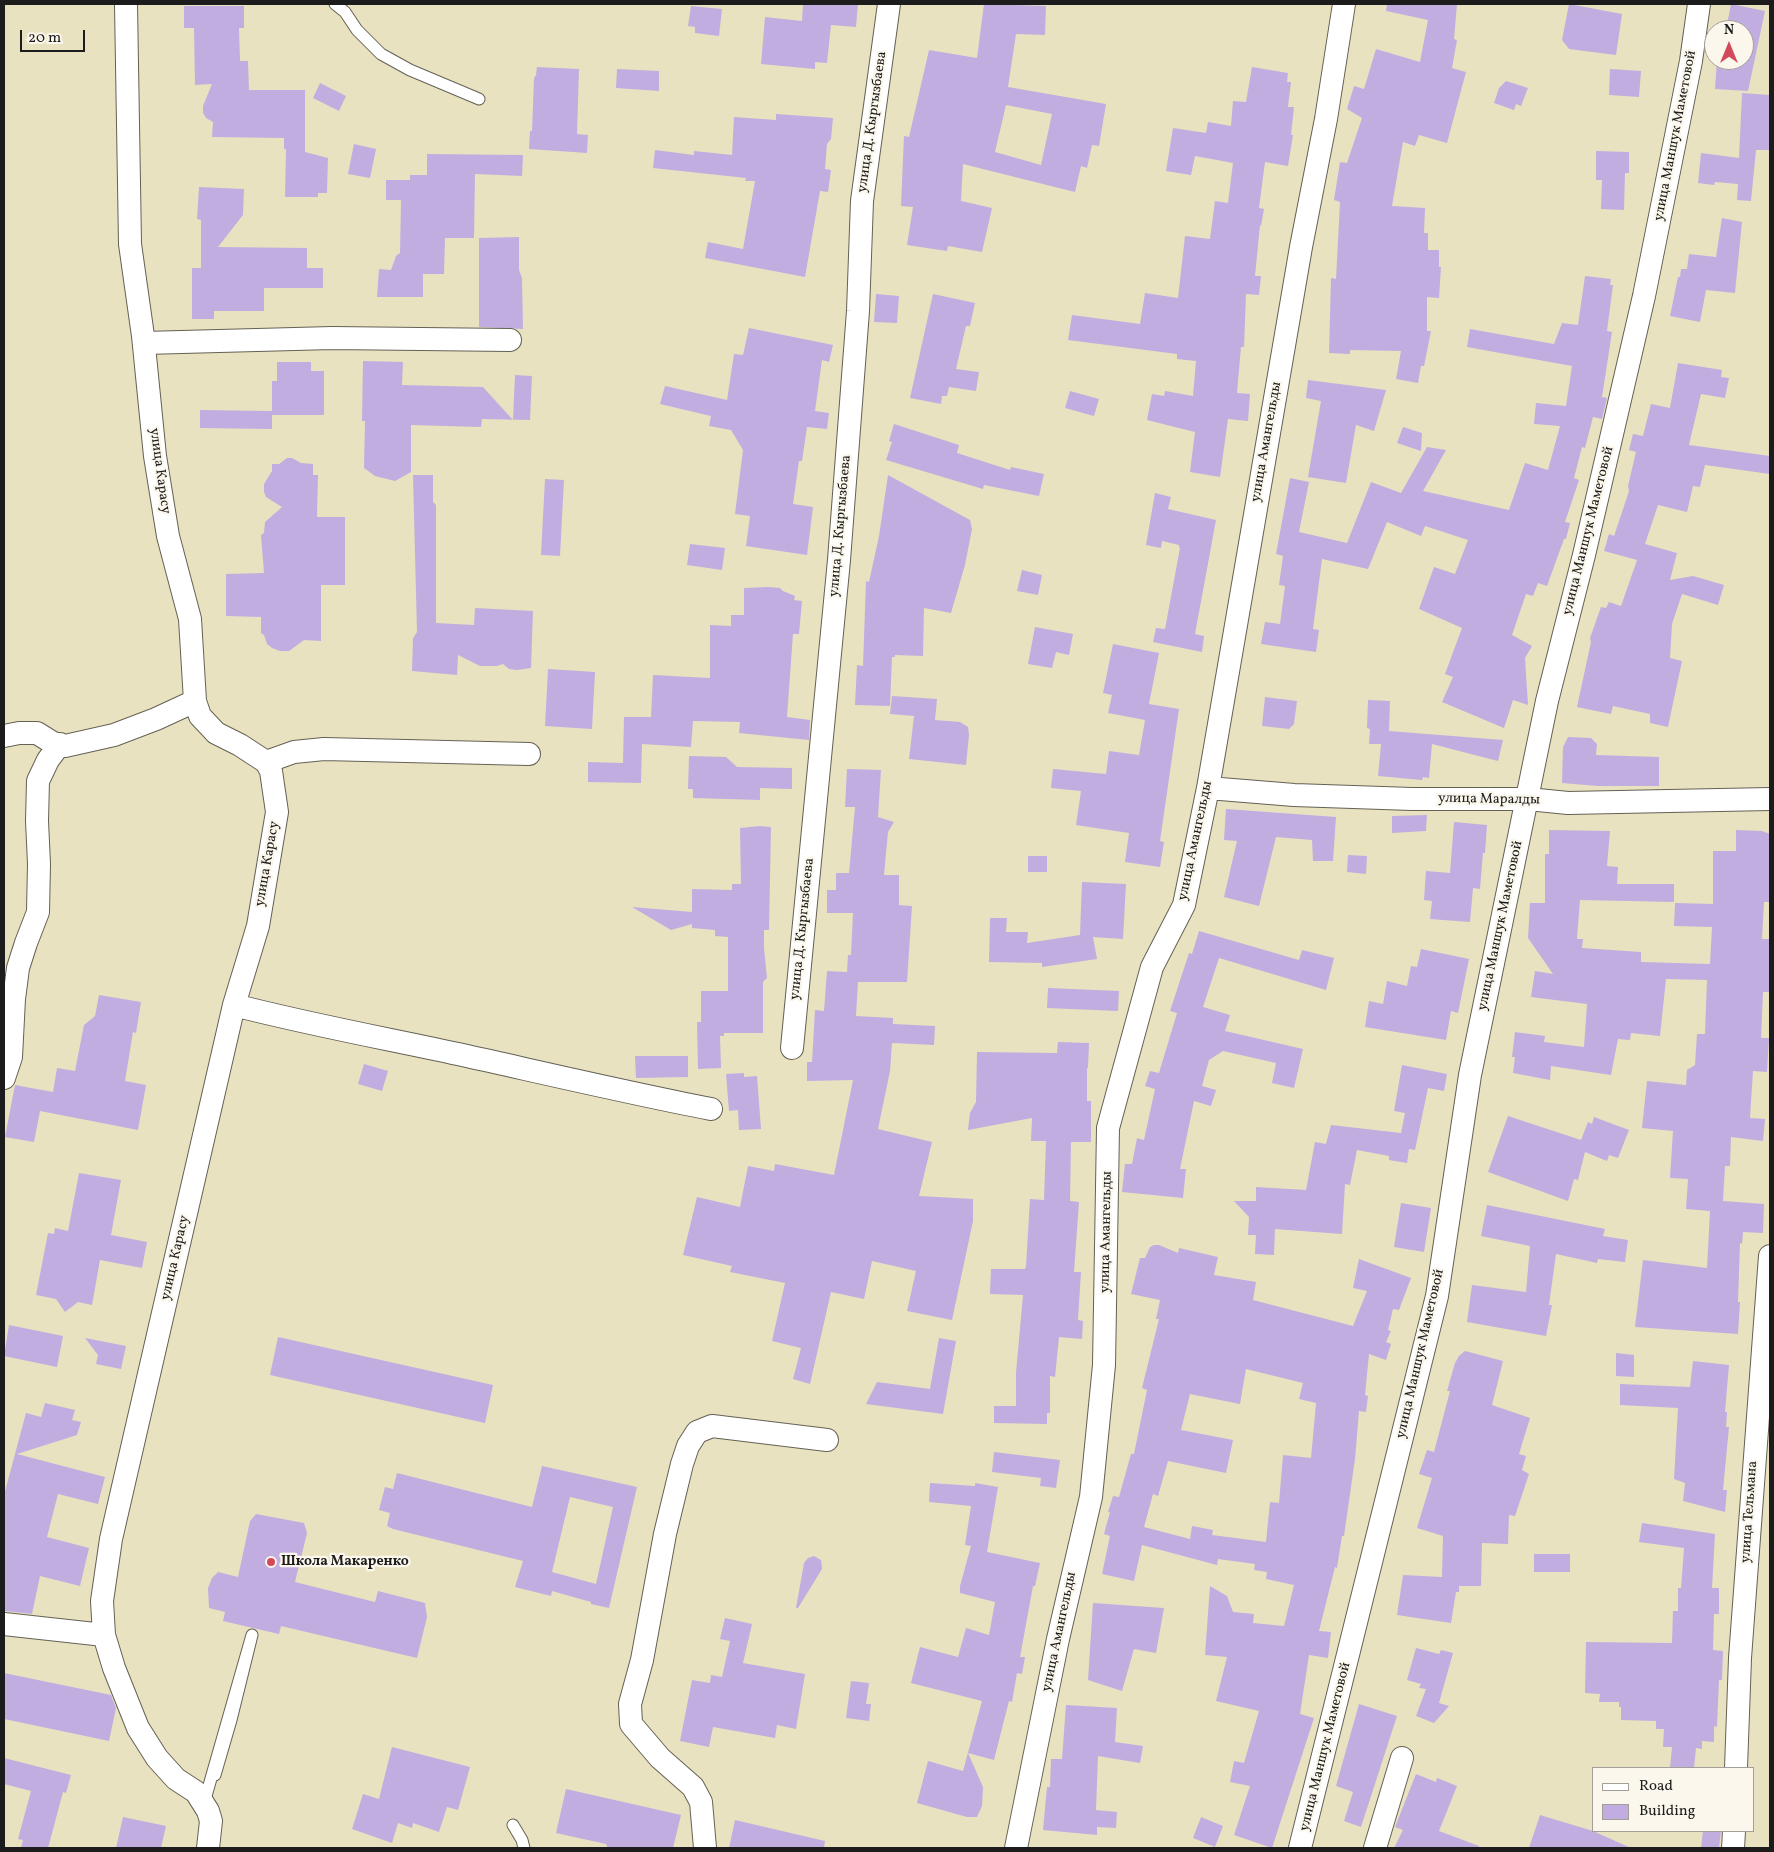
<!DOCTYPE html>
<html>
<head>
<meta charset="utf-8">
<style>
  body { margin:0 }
  #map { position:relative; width:1774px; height:1852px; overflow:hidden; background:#e9e2c0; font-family:Vollkorn,serif }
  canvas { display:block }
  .frame { position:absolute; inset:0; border:5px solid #1c1c1c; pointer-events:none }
  .legend { position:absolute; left:1592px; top:1767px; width:162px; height:65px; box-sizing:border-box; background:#fbf7ec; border:1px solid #a29f99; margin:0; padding:6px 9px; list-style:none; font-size:15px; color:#1c1c1c }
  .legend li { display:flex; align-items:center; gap:10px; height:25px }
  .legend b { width:25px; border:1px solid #a29f99 }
  .north { position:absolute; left:1704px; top:20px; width:50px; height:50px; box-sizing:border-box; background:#fbf7ec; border:1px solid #a29f99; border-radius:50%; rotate:0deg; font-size:14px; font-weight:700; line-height:20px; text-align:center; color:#1c1c1c }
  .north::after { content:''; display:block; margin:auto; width:18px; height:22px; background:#d1495b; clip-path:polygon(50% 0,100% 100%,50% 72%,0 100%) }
  .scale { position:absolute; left:20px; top:30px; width:65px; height:22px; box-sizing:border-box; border:2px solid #1c1c1c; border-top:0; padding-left:6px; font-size:15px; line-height:18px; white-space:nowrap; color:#1c1c1c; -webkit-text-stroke:4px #fbf7ec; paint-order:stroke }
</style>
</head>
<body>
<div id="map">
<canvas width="1774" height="1852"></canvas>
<div class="frame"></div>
<ul class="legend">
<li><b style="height:6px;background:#fff"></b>Road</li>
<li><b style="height:14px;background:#c2ade0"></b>Building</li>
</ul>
<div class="north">N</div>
<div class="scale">20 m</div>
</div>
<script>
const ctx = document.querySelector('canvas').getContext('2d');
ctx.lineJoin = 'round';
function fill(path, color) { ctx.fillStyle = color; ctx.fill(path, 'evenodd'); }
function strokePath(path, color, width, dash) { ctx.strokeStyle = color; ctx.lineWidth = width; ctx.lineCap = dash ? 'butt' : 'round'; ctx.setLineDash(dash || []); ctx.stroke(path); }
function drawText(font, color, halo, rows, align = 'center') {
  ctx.font = font + ' Vollkorn,serif'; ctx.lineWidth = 4.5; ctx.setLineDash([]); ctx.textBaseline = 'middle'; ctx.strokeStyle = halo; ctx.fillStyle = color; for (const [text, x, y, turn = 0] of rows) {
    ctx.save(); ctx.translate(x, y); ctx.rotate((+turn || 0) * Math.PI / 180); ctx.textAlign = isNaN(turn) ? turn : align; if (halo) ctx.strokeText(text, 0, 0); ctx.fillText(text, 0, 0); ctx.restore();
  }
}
fill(new Path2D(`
  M803 4H858L856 27 831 25 827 63 815 62V69L761 64 765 17 802 21Z
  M984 4 1046 6 1045 35 1016 34 1008 87 1106 104 1099 146 1092 145 1087 168 1081 166 1075 192 963 164 961 201 992 208 982 252 948 246 947 251 907 245 913 207 901 206 904 136 909 137 929 50 977 58ZM1006 105 1052 114 1041 165 995 152Z
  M1387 4H1457L1454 39 1457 40 1452 68 1466 72 1447 143 1419 135 1415 146 1403 142 1392 206 1425 208 1424 233H1428V250H1439V267H1441L1439 298 1427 297V331H1431L1424 366H1421L1418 383 1396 379 1401 351 1350 350V354L1329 353 1331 278 1336 279 1340 202 1334 200 1340 162 1347 163 1362 118 1347 109 1354 86 1364 89 1376 49 1420 62 1428 20 1386 11Z
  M1569 4 1622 14 1616 55 1569 49 1562 40Z
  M1731 4 1765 11 1748 91 1715 89 1717 60H1744V30H1726Z
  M184 6H244V28H239L240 61H248L249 90H305V152L328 158 327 193H318V197H285L286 149H284V138L212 137 213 122 206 118 203 113V106L212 84 195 85 194 28H184Z
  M691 6 722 9 719 36 695 33V27L688 26Z
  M537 67 579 69 577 134 588 135 587 153 529 149 530 131H532L534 78 536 75Z
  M1252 67 1288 73 1287 82H1291L1288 107H1294L1291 135H1293L1288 166 1265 162 1259 208 1264 209 1261 226 1260 225 1255 276H1261L1259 295 1246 294 1244 347H1241L1237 393 1250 394 1248 421 1228 419 1220 477 1190 472 1195 432 1147 420 1152 394 1164 396 1165 391 1193 396 1196 361 1177 359V354L1068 340 1072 315 1140 324 1145 293 1178 298 1185 236 1210 239 1215 201 1228 203 1233 163 1195 156 1191 175 1166 171 1173 128 1206 133 1208 122 1231 126 1233 101 1246 102Z
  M617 69 659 71V91L616 88Z
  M1610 69 1641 71 1639 97 1609 95Z
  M1506 81 1528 88 1521 106 1516 104 1514 110 1494 103 1499 88Z
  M320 83 346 96 339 111 313 98Z
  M1742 93 1770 95V150H1756L1751 201 1737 200 1738 184 1715 182 1714 185 1698 183 1701 153 1739 158Z
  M776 114 833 118 831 139 827 144 825 169 831 170 828 192 820 191 805 277 705 258 708 242 743 249 755 181H745L746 178 653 168 655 150 694 155V151L732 155 734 117 776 120Z
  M354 144 376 149 370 178 348 174Z
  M1596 151 1629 152V173H1625L1624 210 1601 209 1602 180H1596Z
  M427 154 523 155 522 176 475 174 474 238H445L444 274H423V297H377L379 269 391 270 396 256 400 253 401 200H386V180H410V175H427Z
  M199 187 244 189 243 215 218 247 307 248V268H323V288H264V311H214V319H192V268H201V220L197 219Z
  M1722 218 1742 222 1735 293 1706 290 1700 322 1670 316 1678 277H1680L1681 269H1687L1689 254 1716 257Z
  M519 237V270L522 278 523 329 479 327V238Z
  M1585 276 1611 279 1610 285H1613L1607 331 1612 332 1602 397 1607 398 1602 419 1593 417 1585 448 1582 447 1574 478 1579 480 1565 522 1570 523 1566 539H1564L1547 586 1538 583 1533 596 1526 594 1512 635 1532 646 1525 658 1528 705 1513 700 1504 728 1442 702 1453 677 1445 674 1462 628 1419 609 1434 567 1455 574 1468 540 1425 526 1421 536 1387 522 1368 569 1322 559 1313 629 1319 630 1316 652 1261 644 1265 622 1280 624 1285 586 1279 585 1283 556 1276 554 1290 478 1309 482 1299 532 1347 543 1371 482 1401 493 1427 447 1446 450 1423 491 1509 510 1525 463 1548 470 1560 426 1534 424 1536 403 1566 406 1572 366 1467 347 1470 329 1554 344 1562 323 1578 325Z
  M876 294 899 296 897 323 874 322Z
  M933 294 975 303 970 326H966L956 369 979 372 976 391 949 387 947 396H942L941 404 910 398Z
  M749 328 833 345 829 362 822 360 815 411 829 413 827 429 807 427 802 461H799L793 504 813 507 807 555 746 546 750 516 735 514 743 450 731 430 709 426 711 416 660 404 665 386 727 400 734 354 743 355Z
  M363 361 403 362 402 385 483 387 513 420 515 375 532 376 530 420 482 419 481 427 411 425V472L395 481 375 476 364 468 365 421H362Z
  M277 362H311V371H324V415H272V429L200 428V410L272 411V381H277Z
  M1678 363 1722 370 1721 377 1729 378 1725 398 1701 394 1689 445 1770 456V474L1705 465 1700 487 1693 486 1687 512 1658 505 1645 544 1677 553 1670 580 1693 576 1724 585 1718 605 1682 594 1672 624 1670 658 1682 661 1668 727 1650 723V714L1613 706 1611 714 1577 707 1591 642 1590 638 1601 607 1606 608 1609 602 1621 606 1637 560 1604 551 1609 534 1614 536 1629 491 1628 486 1636 452 1629 450 1633 434 1643 436 1651 404 1670 408Z
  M1308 380 1386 390 1374 431 1356 425 1346 483 1308 477 1321 401 1306 398Z
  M1070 391 1099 399 1094 416 1065 408Z
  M894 424 959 445 957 453 1010 470 1011 467 1044 474 1039 496 984 485 983 489 886 460 892 442 889 441Z
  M1403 427 1422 433 1421 451 1397 443Z
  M287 458H292L301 463 313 464V475H318L317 517H345V585H321V641L304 640 289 651H280L272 648 267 644 264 635 261 633V617L226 616V574L264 573 261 535 264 533 265 522 282 507 266 497 264 492V484L272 471V464H279Z
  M413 475H433V502L436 505V623L474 625 475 608 533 611 531 668 517 670 509 669 503 664 497 666H480L458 655 457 675 412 671 413 638 417 632Z
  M888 475 970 520 972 529 965 565 951 613 924 608 923 656 895 655V657H892L890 706 855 705 857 665 863 666 866 581 869 582 879 536Z
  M545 479 564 480 560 556 541 555Z
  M1155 493 1171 497 1168 509 1216 520 1195 634 1204 636 1202 652 1153 642 1156 628 1165 629 1180 548 1179 547V545L1162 541 1161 548 1146 545Z
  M690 544 725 548 722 570 687 565Z
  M1022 570 1042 575 1038 595 1017 591Z
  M768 587 780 588 783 591 795 596 794 600 802 601 799 634H793L787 717 810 720 809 740 739 733 740 722 693 721 691 747 642 744 641 783 588 782V762L623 763 624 717H651L653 675 710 678V625L731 626V615H744V588Z
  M1035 627 1073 634 1069 655 1056 652 1052 668 1028 664Z
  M1113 644 1159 653 1149 704 1179 709 1160 841 1164 842 1160 867 1125 862 1129 833 1076 825 1081 791 1051 788 1053 769 1106 774 1109 751 1139 755 1145 720 1108 713 1112 695 1103 693Z
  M548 669 595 672 592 729 545 726Z
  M892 696 937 699 935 720 960 722 968 727 969 735 966 765 909 759 914 716 890 714Z
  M1265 697 1297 701 1294 724 1289 729 1262 726Z
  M1368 700 1390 701 1389 731 1503 740 1498 761 1432 744 1429 778 1423 777 1422 780 1378 776 1381 744H1369L1370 729 1367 728Z
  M1568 737 1591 738 1597 744 1596 755 1659 757V786H1598L1562 783 1563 747Z
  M689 756 726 757 737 767 792 768V789L760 788V800L693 798V789H688Z
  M847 769 881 770 878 817 894 822 888 832 884 875H899V905L912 906 907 982H858L856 1016 893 1018V1024L935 1026 934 1045 892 1043 890 1071 878 1129 932 1142 919 1196 973 1199V1221L952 1320 907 1311 916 1271 872 1261 864 1299 831 1292 810 1384 793 1379 801 1348 772 1341 785 1283 730 1272 732 1266 683 1255 697 1197 740 1207 748 1166 774 1171 775 1164 834 1175 853 1080 807 1081V1062H812L815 1010 824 1011 827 971 847 972 848 955H851L853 913H827V890H836V873H849L855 807H845Z
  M1226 809 1336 817 1333 861H1313L1312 840 1276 837 1259 906 1224 897 1237 841 1224 840Z
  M1427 815 1426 831 1392 833V816Z
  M1454 822 1487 825 1485 853H1483L1480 889 1473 888 1470 922 1430 919 1432 901 1424 900 1426 871 1450 873Z
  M760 826 771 827 769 930H764V948L767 978 763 982V1033H724V1036H720L721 1068 698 1069 697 1022H701V991H728V937L715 936V930L692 928V924L671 930 632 907 692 912V889L732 890V884H741L740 828Z
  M1549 830 1610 831 1607 866 1618 867 1617 884H1674V902L1580 900 1577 939H1583L1582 948 1641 952V962L1710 964 1712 927 1674 926 1675 903 1713 904V851H1736V830L1762 831 1770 834V902H1764L1762 939H1770V992H1763L1761 1038H1769L1767 1072 1753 1071 1750 1118 1765 1119 1763 1141 1731 1137 1730 1166H1725L1723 1201 1764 1204 1763 1233 1743 1232 1742 1244 1740 1243 1738 1302H1740L1738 1334 1635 1327 1643 1260 1707 1268 1710 1211 1686 1209 1688 1179 1670 1178 1673 1131 1642 1128 1647 1081 1686 1085 1687 1070 1695 1065 1697 1034H1705L1707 980 1666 979 1660 1036 1631 1033 1630 1040 1618 1039 1611 1075 1551 1066 1550 1080 1513 1073 1515 1057H1512L1515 1032 1545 1036 1544 1042 1584 1047 1587 1004 1531 997 1535 971 1553 974 1528 938 1530 903H1545V854H1549Z
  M1348 855 1367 856 1366 874 1347 872Z
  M1028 856H1047V872H1028Z
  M1082 882 1126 884 1123 939 1093 937 1097 959 1042 967V963L989 962 990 918H1007L1006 932H1028L1027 943 1080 935Z
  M1199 931 1299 960 1302 950 1334 958 1326 990 1219 958 1203 1007 1230 1015 1225 1031 1303 1049 1294 1088 1272 1083 1276 1063 1223 1051 1209 1060 1202 1086 1216 1090 1211 1106 1194 1101 1180 1169H1186L1183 1198 1122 1192 1125 1164H1132L1137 1138 1144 1140 1155 1089 1145 1086 1150 1071 1159 1073 1177 1013 1170 1011 1189 953 1192 954Z
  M1421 949 1469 959 1458 1013 1451 1011 1446 1040 1365 1027 1369 1001 1383 1004 1387 981 1407 986 1411 966 1417 967Z
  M1048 988 1119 991 1118 1011 1047 1008Z
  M99 995 141 1002 136 1033 133 1032 125 1081 146 1085 138 1130 40 1111 34 1142 5 1137 15 1085 53 1092 57 1068 75 1071 84 1025 95 1016Z
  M1058 1042 1089 1043 1088 1068H1087V1101H1091V1142H1071L1070 1201 1079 1202 1074 1272H1081L1078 1320 1083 1321 1082 1339 1059 1337 1055 1377 1050 1376V1413H1047V1424L994 1423V1406H1016V1373L1023 1295 990 1294 991 1269H1025L1026 1266 1030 1199 1044 1200 1046 1141H1031L1032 1118 968 1130 970 1113 976 1102 977 1052 1057 1053Z
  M635 1056H688V1077L636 1078Z
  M364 1064 388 1071 382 1091 358 1084Z
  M1402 1065 1447 1074 1444 1091 1428 1088 1415 1150 1409 1149 1407 1163 1389 1160V1156L1357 1150 1350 1185 1345 1184 1342 1234 1275 1229 1274 1255 1255 1254 1256 1235H1248L1249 1217 1234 1201H1256V1187L1306 1190 1315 1142 1326 1144 1331 1125 1401 1133 1405 1113 1394 1111Z
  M744 1073V1077L757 1076 761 1129 739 1130 738 1110 729 1111 726 1074Z
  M1508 1116 1581 1140 1588 1122 1592 1124 1594 1117 1629 1130 1618 1158 1609 1155 1607 1161 1585 1152 1578 1180 1574 1179 1568 1201 1488 1172Z
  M79 1173 121 1180 111 1235 147 1242 142 1268 100 1260 92 1305 78 1302 65 1312 56 1299 36 1295 48 1233 54 1234 55 1228 68 1231Z
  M1401 1203 1431 1208 1424 1252 1394 1247Z
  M1487 1205 1605 1229 1603 1236 1628 1240 1625 1262 1598 1259 1597 1263 1556 1254 1549 1305H1552L1546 1336 1467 1322 1472 1285 1526 1292 1530 1246 1481 1236Z
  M1154 1245H1159L1178 1253 1179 1248 1218 1257 1214 1275 1256 1282 1253 1300 1353 1326 1367 1291 1353 1288 1359 1259 1411 1278 1399 1310 1393 1309 1388 1330 1391 1331 1386 1342 1391 1344 1386 1360 1369 1354 1365 1395 1368 1396 1366 1412 1359 1411 1355 1459 1344 1536H1342L1337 1568 1335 1567 1319 1631 1331 1632 1328 1658 1309 1655 1300 1714 1314 1718 1272 1848 1234 1835 1250 1786 1230 1782 1234 1761 1244 1763 1259 1711 1216 1701 1227 1657 1205 1655 1210 1586 1227 1596 1233 1612 1254 1614 1253 1623 1284 1626 1294 1585 1266 1579 1267 1572 1254 1570 1255 1564 1218 1559 1217 1565 1142 1545 1134 1581 1102 1574 1110 1536 1104 1534 1110 1512H1108L1113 1496 1119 1497 1131 1454H1134L1147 1390 1142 1388 1159 1319H1156L1160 1300 1131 1294 1140 1258H1145L1150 1247ZM1246 1369 1303 1383 1299 1399 1316 1403 1311 1458 1283 1455 1279 1503 1270 1502 1266 1542 1212 1535 1213 1530 1192 1526 1190 1539 1144 1527 1153 1494 1158 1496 1168 1461 1226 1473 1233 1440 1181 1430 1190 1394 1240 1404Z
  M9 1325 63 1336 57 1367 4 1356Z
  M278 1337 493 1385 485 1423 270 1375Z
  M85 1338 126 1346 121 1369 96 1364 98 1355Z
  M939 1338 956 1341 943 1414 866 1404 877 1382 930 1389Z
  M1465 1351 1503 1361 1492 1405 1530 1418 1519 1454 1526 1456 1522 1470 1529 1474 1515 1516 1509 1515 1508 1544 1482 1543 1481 1586H1459V1592H1456L1451 1623 1397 1615 1403 1575 1442 1577 1443 1536 1417 1528 1432 1478 1419 1474 1427 1450 1434 1452 1450 1391H1447L1455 1363 1459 1356Z
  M1616 1353 1634 1355V1377L1616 1376Z
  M1693 1361 1729 1365 1725 1412H1727L1726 1427H1729L1723 1490H1727L1725 1512 1683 1501 1685 1483 1674 1479 1678 1408 1620 1405V1384L1690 1387Z
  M45 1403 75 1410 72 1420 81 1422 77 1435 17 1454 105 1477 98 1504 58 1494 47 1537 89 1548 80 1586 40 1576 32 1614 5 1611 4 1495 26 1413 41 1417Z
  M994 1452 1060 1460 1056 1488 1040 1486 1041 1478 992 1472Z
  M542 1466 637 1487 609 1608 591 1604V1602L552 1591 551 1596 515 1587 523 1561 393 1529 387 1526 390 1513 379 1510 385 1487 393 1489 397 1473 532 1507ZM570 1497 613 1507 596 1584 552 1572Z
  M930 1483 975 1486V1483L998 1487 987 1552 1040 1563 1035 1586H1033L1020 1657H1025L1022 1674 1017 1673 1012 1702 1009 1701 994 1760 968 1753 983 1787 982 1806 977 1817H967L917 1803 928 1761 963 1771 982 1701 911 1683 920 1647 958 1657 966 1628 989 1635 995 1602 960 1593V1586L971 1546 965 1545 971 1506 929 1502Z
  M256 1514 304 1523 307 1533 295 1582 375 1602 378 1591 425 1603 427 1617 417 1658 281 1626 279 1634 223 1621 225 1612 209 1608 208 1588 212 1578 218 1572 238 1577 250 1521Z
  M1642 1523 1715 1534 1712 1588H1719V1614H1714L1713 1650 1723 1651 1722 1680H1719L1717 1727 1714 1726V1742L1702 1741V1749L1696 1748 1694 1768H1670L1672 1747H1663L1664 1729H1656V1721L1621 1720V1707H1619V1702H1599L1600 1694 1585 1693 1586 1642 1672 1643 1673 1611H1678V1588H1681L1684 1548 1639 1542Z
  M1534 1554H1570V1572H1534Z
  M814 1556 821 1560 822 1569 798 1608H796L804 1563 808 1558Z
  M1093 1603 1164 1608 1156 1653 1134 1649 1122 1691 1088 1680Z
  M725 1618 752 1624 743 1663 805 1674 796 1729 777 1725 775 1738 713 1727 709 1747 680 1741 692 1680 710 1683 711 1675 722 1677 730 1641 720 1639Z
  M1416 1648 1439 1654 1441 1650 1453 1653 1439 1703 1449 1706 1434 1723 1416 1716 1426 1689 1419 1688 1421 1684 1407 1680Z
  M4 1673 111 1695 116 1708 109 1741 4 1719Z
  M851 1681 869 1683 866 1704H871L869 1721 846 1718Z
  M1359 1704 1397 1716 1361 1827 1344 1821 1353 1792 1336 1786Z
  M1066 1705 1117 1708 1115 1742 1143 1746 1140 1763 1098 1756 1096 1810 1117 1812 1116 1828 1097 1827V1835L1043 1830 1047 1787H1050L1051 1759H1062Z
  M392 1747 470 1767 458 1810 447 1807 439 1832 413 1823 412 1828 398 1823 392 1843 352 1829 363 1794 379 1799Z
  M4 1758 71 1775 66 1793 63 1792 48 1848H21L23 1840 18 1839 31 1791 4 1784Z
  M1416 1774 1436 1782 1437 1778 1457 1786 1439 1831 1479 1846V1848H1394L1403 1830 1395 1827Z
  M566 1789 681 1815 673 1848H608L606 1844 556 1833Z
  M1540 1815 1593 1831 1631 1848H1529Z
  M123 1817 166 1826 161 1848H116Z
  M1201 1817 1223 1826 1215 1847 1193 1838Z
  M735 1820 825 1841 824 1848H729Z
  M1703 1831H1721L1719 1848H1701Z`), '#c2ade0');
const service = new Path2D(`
  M335 4 345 12 357 30 381 54 410 70 479 99
  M204 1803 252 1635 231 1720 215 1775
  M513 1825 522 1840 524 1848`);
const minor = new Path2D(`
  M126 4 130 244 143 336 155 456 168 536 190 619 195 701 200 716 216 733 240 745 266 762 271 771 277 812 258 926 234 1005 111 1539 102 1601 104 1635 114 1668 138 1728 157 1758 176 1779 196 1792 208 1811 211 1821 208 1848
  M144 343 332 338 510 340
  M4 736 19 733H37L53 743 65 746 114 735 156 719 195 701
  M266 762 294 752 324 749 529 754
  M1208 788 1294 795 1412 799H1528L1568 803 1770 799
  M234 1005C311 1025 389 1039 467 1056 548 1074 629 1093 711 1109
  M792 1048 839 560 858 311 862 201 889 4
  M4 1078 11 1057 14 999 18 968 26 943 38 912 39 864 37 821 38 781 48 760 60 744
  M4 1624 104 1635
  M1736 1768 1740 1658 1770 1256
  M705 1848 701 1802 693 1787 660 1758 631 1724 630 1704 642 1660 665 1534 682 1464 688 1446 697 1432 712 1426 827 1440
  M1016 1848 1058 1639 1091 1497 1104 1365 1108 1128 1152 967 1184 905 1208 788 1301 247 1326 119 1344 4
  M1300 1848 1437 1296 1470 1075 1547 701 1584 555 1644 296 1691 61 1699 4
  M1375 1848 1402 1758
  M1733 1848 1734 1831`);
strokePath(service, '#646155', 13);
strokePath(minor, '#646155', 24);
strokePath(service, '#fff', 11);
strokePath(minor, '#fff', 22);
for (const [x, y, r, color] of [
  [271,1562,5,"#d1495b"]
]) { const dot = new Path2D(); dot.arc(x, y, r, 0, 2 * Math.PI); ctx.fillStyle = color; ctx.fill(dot); strokePath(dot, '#fbf7ec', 2); }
drawText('14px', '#1c1c1c', '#fbf7ec', [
  ["улица Д. Кыргызбаева",873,122,-82],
  ["улица Маншук Маметовой",1676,136,-79],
  ["улица Амангельды",1267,442,-80],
  ["улица Карасу",159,471,82],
  ["улица Д. Кыргызбаева",841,526,-85],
  ["улица Маншук Маметовой",1589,531,-76],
  ["улица Маралды",1489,800,1],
  ["улица Амангельды",1196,841,-78],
  ["улица Карасу",268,864,-80],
  ["улица Маншук Маметовой",1501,926,-78],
  ["улица Д. Кыргызбаева",803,929,-84],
  ["улица Амангельды",1107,1232,-89],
  ["улица Карасу",176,1258,-77],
  ["улица Маншук Маметовой",1421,1354,-77],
  ["улица Тельмана",1750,1512,-86],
  ["улица Амангельды",1060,1632,-78],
  ["улица Маншук Маметовой",1326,1747,-76]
]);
drawText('bold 14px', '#1c1c1c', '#fbf7ec', [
  ["Школа Макаренко",281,1562]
], 'left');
</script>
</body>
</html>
